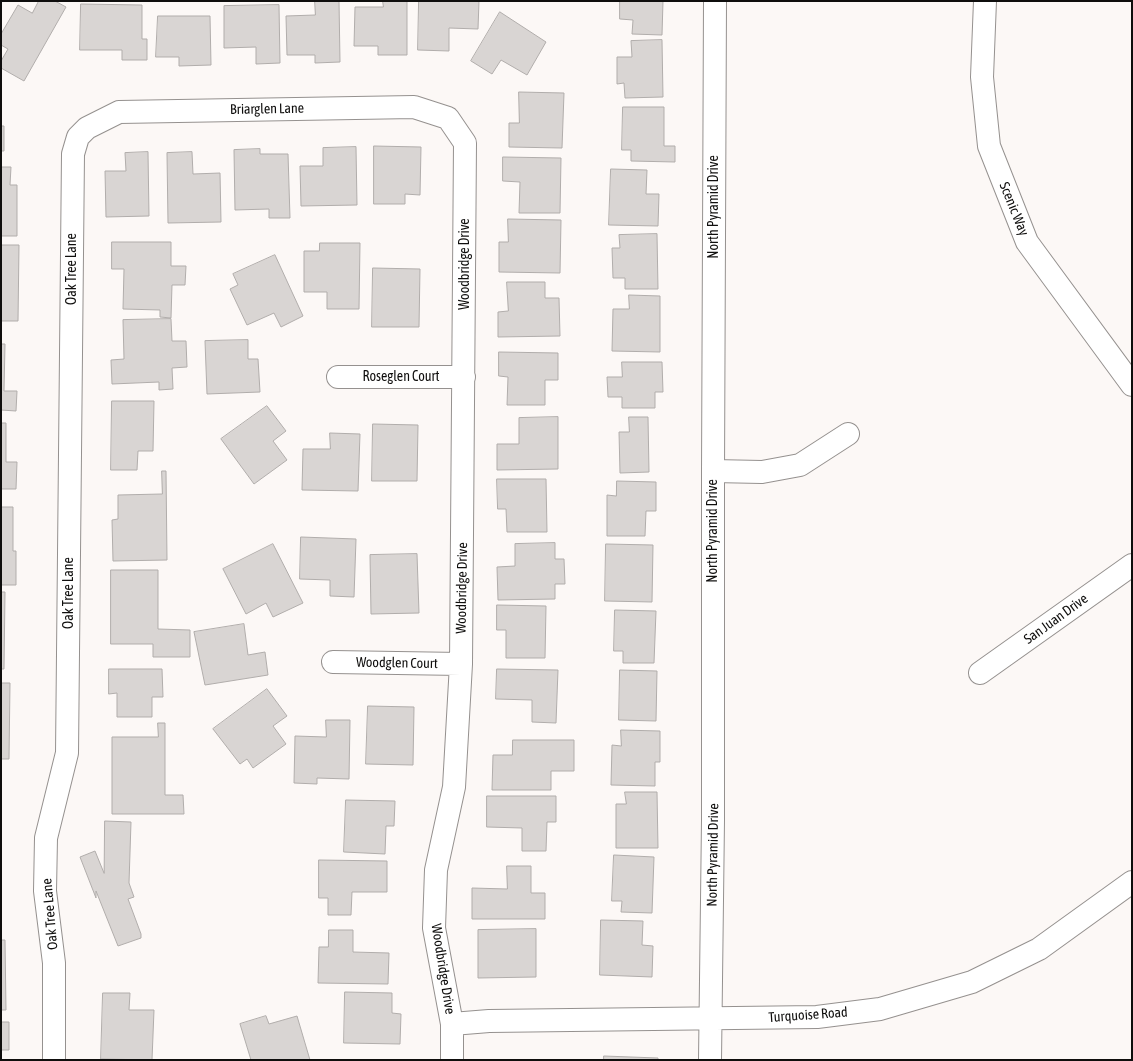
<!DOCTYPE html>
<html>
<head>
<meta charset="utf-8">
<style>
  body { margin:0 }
  #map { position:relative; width:1133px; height:1061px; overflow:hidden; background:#fcf8f6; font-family:"Asap Condensed",sans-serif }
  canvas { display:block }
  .frame { position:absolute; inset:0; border:2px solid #0f0e0d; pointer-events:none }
</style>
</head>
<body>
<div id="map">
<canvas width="1133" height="1061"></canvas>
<div class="frame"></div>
</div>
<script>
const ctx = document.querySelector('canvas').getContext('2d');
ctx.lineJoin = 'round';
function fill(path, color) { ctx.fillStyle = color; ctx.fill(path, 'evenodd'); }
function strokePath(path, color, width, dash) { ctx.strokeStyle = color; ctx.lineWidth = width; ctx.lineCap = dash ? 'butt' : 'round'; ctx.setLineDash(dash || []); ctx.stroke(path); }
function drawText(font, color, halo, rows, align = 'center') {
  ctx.font = font + ' "Asap Condensed",sans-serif'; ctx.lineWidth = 4; ctx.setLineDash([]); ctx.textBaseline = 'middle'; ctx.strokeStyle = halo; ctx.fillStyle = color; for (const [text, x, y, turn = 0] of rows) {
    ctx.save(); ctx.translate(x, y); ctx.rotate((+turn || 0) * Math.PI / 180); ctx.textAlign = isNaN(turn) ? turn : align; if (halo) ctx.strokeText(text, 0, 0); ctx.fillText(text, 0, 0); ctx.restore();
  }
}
const building = new Path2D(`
  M39 1H55L66 7 24 81 1 68V61L8 49 1 45V34L18 5 32 13Z
  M315 1H339L340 62 315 63V55H287L286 16 315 15Z
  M383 1H407V55H378V46H354L355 7H383Z
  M419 1H479L478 29 449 28V51L418 50Z
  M620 1H663L662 35 632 34 633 20 620 19Z
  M81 4 142 5V39H147V60H122V50H80Z
  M279 5 280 63 256 64V47L224 48V6Z
  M500 12 546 42 527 75 501 60 492 74 471 61Z
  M158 16H210L211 65 179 66V57H156Z
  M662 40 663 97 625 98 624 83 617 84V57H632L631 41Z
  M519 92 564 93 562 148 509 147V123H519Z
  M623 107H664V146H675V162L631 161V150H622Z
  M1 126H4V151H1Z
  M374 146 421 147 420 195 405 194V204H374Z
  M356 147 357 205 301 206 300 166H323V148Z
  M260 149V154H288L290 218H269V209L235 210 234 150Z
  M148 152 149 216 106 217 105 171H126L125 153Z
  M192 152 193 174 220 173 221 222 168 223 167 153Z
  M503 157 561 158 560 213H519L520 182 503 181Z
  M1 167H11L10 185H17V236H1Z
  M611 169 647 170 646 194H659L658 226 609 225Z
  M508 219 561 220 560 273 499 272V242H508Z
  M657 234 658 289H625V278H613L612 248H620L619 235Z
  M112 242H171V266H186L185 285H172L171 318 160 317V310L123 309 124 269H112Z
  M320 243H360L359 309H327V292H304V251H319Z
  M1 245H19L18 321H1Z
  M275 255 303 316 281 327 274 313 247 325 230 289 238 285 233 274Z
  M373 268 420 269 419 327H372Z
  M507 282H545V298H559L560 336 498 337V312L508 311Z
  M629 295 660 296V352L612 351 613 309H629Z
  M171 319 172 341H186L187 367 172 368 173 389 159 390V382L112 384 111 360 124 359 123 320Z
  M248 340V359H258L260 392 207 394 205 341Z
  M1 344H5L4 391H17L16 411 1 410Z
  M499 352 558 353V380H545V405H507L508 377 499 376Z
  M622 362H662L663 392H655V408H622V397H608L607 377H622Z
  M112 401H154L153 451H138L137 470H111Z
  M267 406 286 431 273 441 287 460 254 484 221 439Z
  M558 417V469L497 470V444H519V418Z
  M629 417H648L649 472 620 473 619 432H629Z
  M1 423H6V462H17L16 489H1Z
  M373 424 418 425 417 481H372Z
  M330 433 360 434 358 491 302 490 303 449H330Z
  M162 471H166L167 560 113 561 112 520 118 519V495L162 494Z
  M497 479H546L547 532H507L506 509H498Z
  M617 481 656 482V511H646L645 536H607V495L616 496Z
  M1 507H13V551H16V585H1Z
  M301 537 356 539 354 597 330 596V580L300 579Z
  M555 543V559H564L565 584H555V599L498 600 497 567 515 566V544Z
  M273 544 303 603 273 617 266 603 246 614 223 569Z
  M606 544 653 545 652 602 605 601Z
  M417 554 419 613 371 614 370 555Z
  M111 570H158V629L190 630V657H153V644H111Z
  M1 592H5L4 669H1Z
  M497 605 546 606 545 658H506V630H497Z
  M615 610 656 611 654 663H623V651H614Z
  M244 624 248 655 265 652 268 675 205 685 194 632Z
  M109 669H162L163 697H152V717H117V693L109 694Z
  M497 669 558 670 556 723 532 722V700L496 699Z
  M620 670 657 671 656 721 619 720Z
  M1 683H10L9 759H1Z
  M267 689 287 716 273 726 286 744 253 768 247 759 240 764 213 729Z
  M368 706 414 707 413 765 366 764Z
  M326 720H350L349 779 317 778V784L294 783 295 736 326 737Z
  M158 723H165V795H183L184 814H112V737H158Z
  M621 730 660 731V762H655V786L611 785 612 745 621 746Z
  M513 740H574V771H551V790H492L493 755H512Z
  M625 792H657L658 848H616V804H626Z
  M487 796H556V822H547L546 851H522V828L487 827Z
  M346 800 395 801 394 826H386L385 854 344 852Z
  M105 821 131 822 129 883 134 897 128 899 141 934V938L118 946 96 891V898L80 857 95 851 104 873Z
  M614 855 654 857 652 913 621 912 622 901H612Z
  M319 860 387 861V892H352L351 915H328V898H319Z
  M507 866H531V893H545V919H472V888L507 889Z
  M601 920 643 921 642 945 653 946 652 977 600 975Z
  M536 929V977L478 978V930Z
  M329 930H353V952L389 953 388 984 318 983 319 947H328Z
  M1 940H5L6 1010H1Z
  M345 992 392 993V1013L401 1014 400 1044 344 1043Z
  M103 993H130L129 1010H154L152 1060 101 1059Z
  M266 1016 269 1024 297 1016 310 1060H251L240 1024Z
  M1 1022H9V1050H1V1056Z
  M604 1056 658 1058V1060H604Z`);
fill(building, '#d9d5d3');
strokePath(building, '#b1adab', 1);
const minor = new Path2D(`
  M985 1 982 77 989 146 1027 242 1132 385
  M338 377H464
  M713 471 762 472 800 465 848 434
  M333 662 461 664
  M980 673 1132 565
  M452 1024 489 1021 817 1017 880 1009 972 982 1039 949 1132 882
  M54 1060V963L45 891 46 838 67 753 73 154 78 137 87 128 119 112 414 107 448 118 465 143 461 664 454 787 436 870 434 928 452 1024V1060
  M710 1060 713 820V471L715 1`);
strokePath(minor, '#95918f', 24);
strokePath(minor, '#fff', 22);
drawText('14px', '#0f0e0d', '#fff', [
  ["Briarglen Lane",267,109,-1],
  ["North Pyramid Drive",714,207,-90],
  ["Scenic Way",1014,209,68],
  ["Woodbridge Drive",465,264,-90],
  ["Oak Tree Lane",72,269,-90],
  ["Roseglen Court",401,377],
  ["North Pyramid Drive",713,531,-90],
  ["Woodbridge Drive",462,588,-89],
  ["Oak Tree Lane",69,593,-90],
  ["San Juan Drive",1056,619,-36],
  ["Woodglen Court",397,663,1],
  ["North Pyramid Drive",713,855,-89],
  ["Oak Tree Lane",50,914,-95],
  ["Woodbridge Drive",443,969,81],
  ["Turquoise Road",808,1015,-4]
]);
</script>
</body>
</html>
